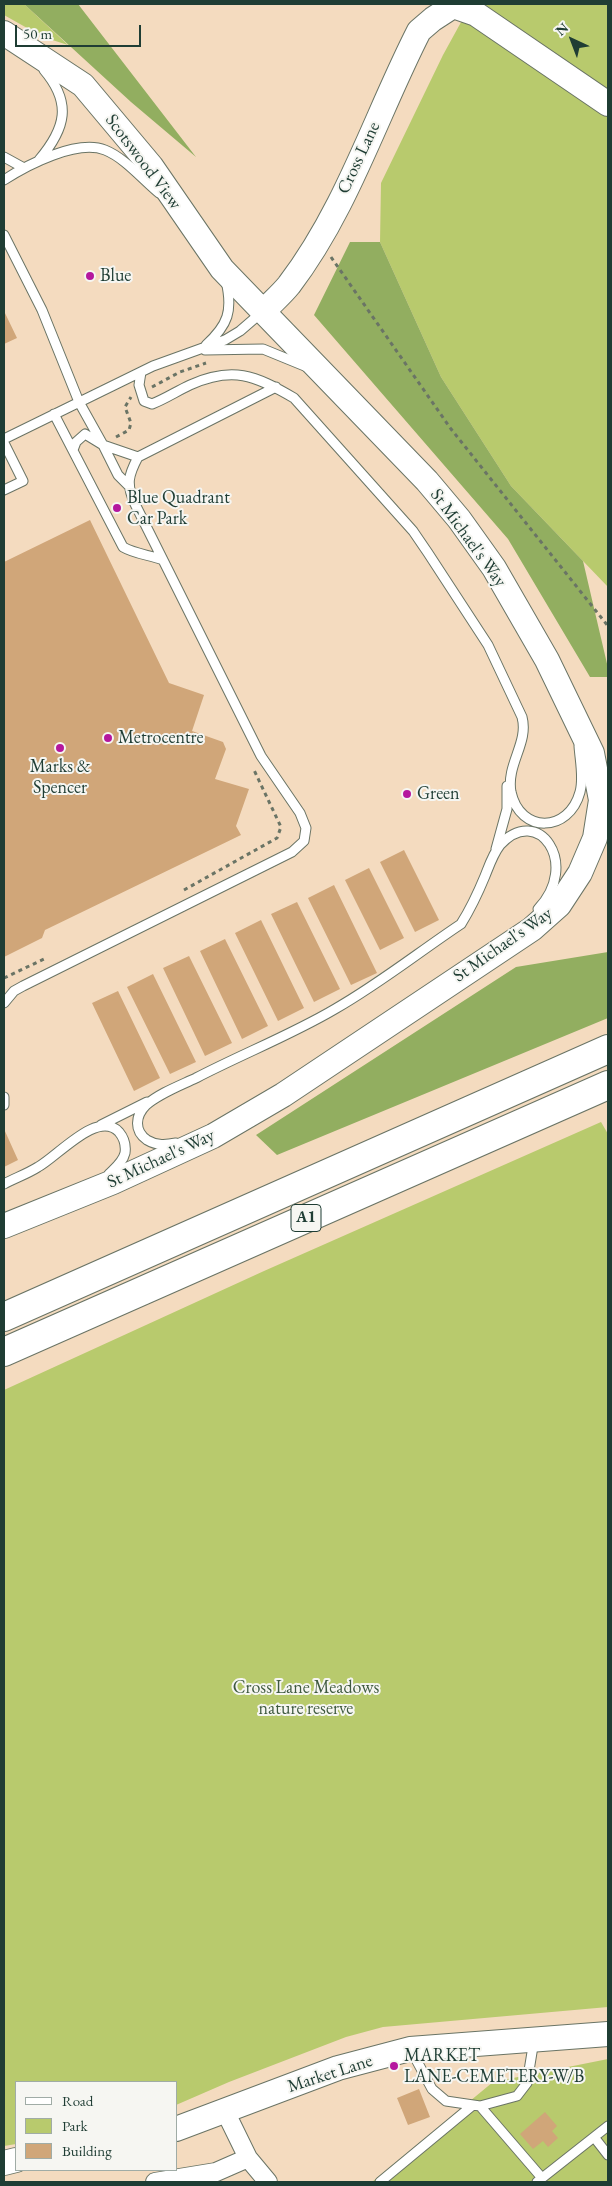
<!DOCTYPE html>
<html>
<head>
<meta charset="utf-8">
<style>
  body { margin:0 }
  #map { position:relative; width:612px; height:2186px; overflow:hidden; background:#f4dbbf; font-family:"EB Garamond",serif }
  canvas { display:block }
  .frame { position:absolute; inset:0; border:5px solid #1f3d34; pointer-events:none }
  .legend { position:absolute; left:15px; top:2081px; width:162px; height:90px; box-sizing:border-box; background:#f6f6f2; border:1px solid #a0aca6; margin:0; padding:6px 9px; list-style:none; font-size:15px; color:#1f3d34 }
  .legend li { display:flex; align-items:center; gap:10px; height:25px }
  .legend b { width:25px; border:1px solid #a0aca6 }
  .north { position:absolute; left:547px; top:15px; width:50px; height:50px; -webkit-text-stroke:4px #f6f6f2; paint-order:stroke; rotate:317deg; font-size:14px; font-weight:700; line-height:20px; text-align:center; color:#1f3d34 }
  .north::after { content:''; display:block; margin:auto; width:18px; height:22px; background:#1f3d34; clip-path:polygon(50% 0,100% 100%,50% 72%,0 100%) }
  .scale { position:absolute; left:15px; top:25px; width:126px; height:22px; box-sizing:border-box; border:2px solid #1f3d34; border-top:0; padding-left:6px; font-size:15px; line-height:18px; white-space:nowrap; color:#1f3d34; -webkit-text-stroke:4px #f6f6f2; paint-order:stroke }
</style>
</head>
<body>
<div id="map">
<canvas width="612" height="2186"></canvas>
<div class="frame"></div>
<ul class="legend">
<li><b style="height:6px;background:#fff"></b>Road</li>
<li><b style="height:14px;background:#b8ca6d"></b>Park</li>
<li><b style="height:14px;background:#d0a679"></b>Building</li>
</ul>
<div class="north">N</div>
<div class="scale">50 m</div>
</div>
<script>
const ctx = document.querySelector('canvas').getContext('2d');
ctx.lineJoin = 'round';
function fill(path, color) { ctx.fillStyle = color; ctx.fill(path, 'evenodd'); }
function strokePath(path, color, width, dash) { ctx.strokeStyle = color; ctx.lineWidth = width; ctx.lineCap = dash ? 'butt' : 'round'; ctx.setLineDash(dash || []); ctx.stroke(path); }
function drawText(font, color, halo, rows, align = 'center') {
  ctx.font = font + ' "EB Garamond",serif'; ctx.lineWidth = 4; ctx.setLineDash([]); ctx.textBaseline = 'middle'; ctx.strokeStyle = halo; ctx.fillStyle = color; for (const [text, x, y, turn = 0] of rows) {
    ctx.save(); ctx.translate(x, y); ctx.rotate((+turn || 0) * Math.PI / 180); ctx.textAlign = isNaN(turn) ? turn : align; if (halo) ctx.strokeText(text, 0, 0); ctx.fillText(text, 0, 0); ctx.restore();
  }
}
fill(new Path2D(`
  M4 4H24L68 45 43 37 4 15Z
  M471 4H608V587L511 486 441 377 380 242 381 183 443 55Z
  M601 1122 608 1134V2007L383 2027 346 2037 229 2082 176 2105V2082H16V2144L4 2146V1390L264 1271Z
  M608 2059V2182H372L493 2082Z`), '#b8ca6d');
fill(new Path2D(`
  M24 4H78L196 157 131 102Z
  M350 242H380L441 377 511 486 583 561 608 668V677H590L508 539 314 315Z
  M608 952V1018L277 1155 256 1135 516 967Z`), '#92ae60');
fill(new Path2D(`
  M4 311 17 338 4 344Z
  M90 520 169 683 204 695 192 731 223 742 226 749 215 779 249 789 236 826 241 835 45 930 42 938 4 957V562Z
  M404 850 439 920 415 932 380 862Z
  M369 868 404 938 380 950 345 880Z
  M334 885 377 973 351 985 308 898Z
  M297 902 340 989 314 1002 271 914Z
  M261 920 304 1008 278 1021 235 933Z
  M225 939 268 1026 242 1039 200 951Z
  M189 956 232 1043 205 1056 163 968Z
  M153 974 196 1062 170 1074 127 987Z
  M118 991 160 1078 134 1091 92 1003Z
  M4 1129 18 1160 4 1167Z
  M419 2089 430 2117 408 2125 397 2098Z
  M545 2112 557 2126 552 2131 558 2138 548 2147 543 2141 533 2149 520 2134Z`), '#d0a679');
const lane = new Path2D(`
  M4 157 24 168
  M39 160C66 128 72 103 44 70
  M4 180C27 165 77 139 105 150 125 158 142 179 159 193
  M4 235 42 310 79 402 103 445 118 475 128 485
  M206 345C228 325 233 311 226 281
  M205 350 263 349 307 367
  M141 372 139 385 144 401 152 404C165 399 177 391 190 385 232 366 255 375 294 398L413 531 428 553 488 645 522 717C529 743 506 764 511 792 520 834 569 833 580 792 584 778 580 761 579 746
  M54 414 123 547C135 554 150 555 163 560
  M4 439 153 366 225 340 240 331 262 312
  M4 443 23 481 4 490
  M73 450 76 442 85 434 103 445 138 457
  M496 849 507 809V786
  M4 1003 14 991 23 986 292 852 304 841 306 828 300 813 261 756 135 504C126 484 128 476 138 457L276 387
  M4 1097V1105
  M101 1125 147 1102
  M176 1143C166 1145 157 1146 147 1140 134 1131 135 1116 146 1105 160 1093 179 1086 196 1078 242 1054 291 1035 335 1009 379 984 419 952 461 924 471 908 478 893 485 876 489 866 493 854 500 845 538 803 581 864 538 909
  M4 1184C15 1178 27 1174 38 1167 57 1157 98 1109 119 1132 124 1138 126 1146 125 1153 123 1162 115 1168 109 1174
  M412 2052 432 2089 446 2101 480 2106 542 2178
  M480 2106 517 2096 527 2083 534 2040
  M594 2137 608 2155
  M380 2182 473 2105
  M537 2182 608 2126`);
const street = new Path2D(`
  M225 2111 248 2158 268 2182
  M155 2182 216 2172 248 2158`);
const secondary = new Path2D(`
  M453 6 476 14 608 104
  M4 33 83 85 151 166 222 269 427 481 459 519 494 568 547 660 592 753 601 800 595 838 580 873 559 905 532 929 283 1095 213 1136 113 1182 4 1226
  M263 312C271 303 281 295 289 285 347 209 376 115 419 31L433 19 453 6V4
  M176 2129 338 2068 410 2049 608 2034
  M4 2163 16 2160`);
const highway = new Path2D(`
  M4 1317 608 1049
  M4 1352 608 1085`);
strokePath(lane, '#6a7465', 11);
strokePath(street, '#6a7465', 20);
strokePath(secondary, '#6a7465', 26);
strokePath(highway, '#6a7465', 30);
strokePath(new Path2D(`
  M331 257 451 429 608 626
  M152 387 180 372 206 363
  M116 437 129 430 131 423 125 407 131 397
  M184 890 277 838 281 827 254 770
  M4 978 44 959`), '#6a7465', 3, [4, 4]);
strokePath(lane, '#fff', 9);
strokePath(street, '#fff', 18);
strokePath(secondary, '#fff', 24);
strokePath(highway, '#fff', 28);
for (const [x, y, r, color] of [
  [90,276,5,"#b5179e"],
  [117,508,5,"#b5179e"],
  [108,738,5,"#b5179e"],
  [60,748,5,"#b5179e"],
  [407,794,5,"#b5179e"],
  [394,2066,5,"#b5179e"]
]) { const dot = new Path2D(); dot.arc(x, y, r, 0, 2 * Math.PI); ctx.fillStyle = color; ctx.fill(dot); strokePath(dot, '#f6f6f2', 2); }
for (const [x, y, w] of [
  [306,1218,30]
]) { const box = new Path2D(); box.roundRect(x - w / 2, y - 13.5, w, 27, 4); ctx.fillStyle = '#f6f6f2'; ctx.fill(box); strokePath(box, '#1f3d34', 1); }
drawText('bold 16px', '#1f3d34', null, [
  ["A1",306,1218]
]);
drawText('18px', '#1f3d34', '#f6f6f2', [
  ["Cross Lane",359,158,-65],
  ["Scotswood View",143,162,53],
  ["St Michael's Way",468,538,54],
  ["St Michael's Way",503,945,-35],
  ["St Michael's Way",161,1159,-25],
  ["Market Lane",330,2074,-18]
]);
drawText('18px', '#1f3d34', '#f6f6f2', [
  ["Blue",100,276],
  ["Blue Quadrant",127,498],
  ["Car Park",127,519],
  ["Metrocentre",118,738],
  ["Marks &",60,767,"center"],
  ["Spencer",60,788,"center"],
  ["Green",417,794],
  ["MARKET",404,2056],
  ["LANE-CEMETERY-W/B",404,2077]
], 'left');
drawText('18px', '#3e593f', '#f6f6f2', [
  ["Cross Lane Meadows",306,1688],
  ["nature reserve",306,1709]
]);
</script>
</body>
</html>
